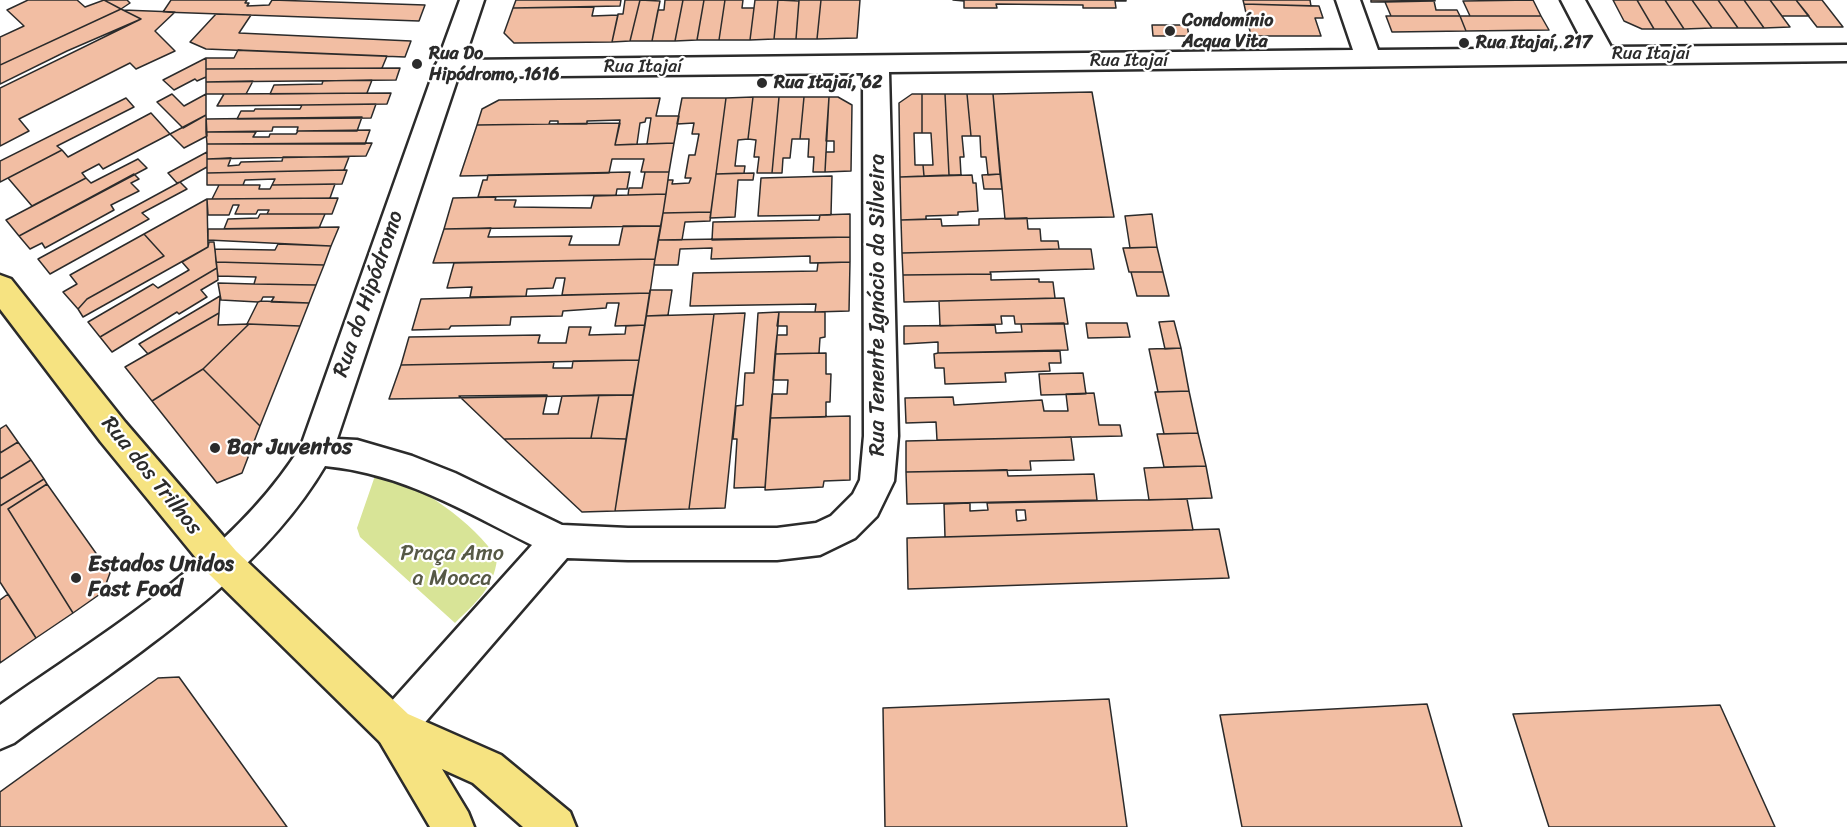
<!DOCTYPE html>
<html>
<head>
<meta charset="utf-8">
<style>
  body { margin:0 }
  canvas { display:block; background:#fff }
</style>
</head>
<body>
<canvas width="1847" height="827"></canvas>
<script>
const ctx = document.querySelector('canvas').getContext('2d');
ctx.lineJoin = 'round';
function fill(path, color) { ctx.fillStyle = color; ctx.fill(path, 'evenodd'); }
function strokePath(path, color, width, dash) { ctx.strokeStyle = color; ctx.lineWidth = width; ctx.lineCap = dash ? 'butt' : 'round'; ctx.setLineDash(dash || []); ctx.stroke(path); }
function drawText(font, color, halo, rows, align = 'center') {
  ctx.font = font + ' Sriracha,sans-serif'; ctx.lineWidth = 4.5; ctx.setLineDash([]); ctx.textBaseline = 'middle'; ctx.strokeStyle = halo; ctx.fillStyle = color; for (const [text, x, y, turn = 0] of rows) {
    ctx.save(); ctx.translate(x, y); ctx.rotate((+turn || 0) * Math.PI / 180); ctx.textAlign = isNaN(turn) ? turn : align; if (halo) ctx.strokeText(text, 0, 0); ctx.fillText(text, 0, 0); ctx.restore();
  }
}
fill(new Path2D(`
  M377 470C416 483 476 523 497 559 494 588 475 603 455 623L360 537 357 528Z`), '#d8e497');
const building = new Path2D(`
  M28 0H77L85 7 104 0 121 9 0 65V37L24 26 7 10Z
  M104 0H127L130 3 121 9Z
  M171 0H247L245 3H249L247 6 269 5 272 0 425 5 419 21 163 12Z
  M516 0H621L620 6 513 8Z
  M625 0H640L630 41 612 42 618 14H623Z
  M640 0 660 1 652 41H630Z
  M665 0H683L675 41H652L658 10H664Z
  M683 0H704L697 40 675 41Z
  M704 0H725L719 40H697Z
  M725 0H743L742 8H754L750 40H719Z
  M755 0H778L774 39 750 40Z
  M778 0 799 1 796 39H774Z
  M799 0H821L817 39H796Z
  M821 0H860L857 38 817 39Z
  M953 0H1126V1H1115L1116 8H1083V5L996 4 997 8H964V1Z
  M1243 0H1310L1311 6 1244 4Z
  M1371 0H1435V1L1371 2Z
  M1533 0 1541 16H1470L1463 1Z
  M1613 0H1637L1654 29H1642L1624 21Z
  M1637 0H1665L1684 29H1654Z
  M1665 0H1692L1712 28 1684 29Z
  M1692 0H1718L1738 28H1712Z
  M1718 0H1744L1764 28H1738Z
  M1744 0H1770L1790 27 1764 28Z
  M1770 0H1796L1809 16H1782Z
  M1796 0H1822L1843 27H1817Z
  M1434 1 1436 10H1457L1460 16H1391L1385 2Z
  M1244 4 1319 6 1323 18H1315L1321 36H1251Z
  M594 7 592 16 618 15 612 42 514 43 504 33 513 8Z
  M121 9 141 19 67 51 0 84V65Z
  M123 10 175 12 155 31 175 51 136 69 130 63 19 119 29 131 0 146V88L141 19Z
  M216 14 251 15 239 33 411 41 405 57 206 49 190 42Z
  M1386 16H1460L1466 31 1392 32Z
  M1460 16H1541L1549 30 1466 31Z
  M1152 25H1187L1189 36H1153Z
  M238 50 387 56 382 68 206 69V58H234Z
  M206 58V77L197 81 195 79 174 90 163 80Z
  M400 68 396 80 206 82V69Z
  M372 80 367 93 270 94 274 85 322 84 323 81Z
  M253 81 246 94H206V82Z
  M1092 92 1114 217 1005 219 993 94Z
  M391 93 387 104 217 106 224 94Z
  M172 94 184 106 206 94V115L183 128 157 102Z
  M912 94H922V133H914L915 165H923L924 176 900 177 899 103Z
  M922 94H945L949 175 924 176 923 165H933L931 133H922Z
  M945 94H967L971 136H962L964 157H960L961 175H949Z
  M967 94H993L1000 174 988 175 986 157H981L980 136H971Z
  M753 97 748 139 738 140 735 166H745L744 173 716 174 726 98Z
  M753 97H779L772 173H757L759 157H754L756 140 748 139Z
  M779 97H804L800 139H792L790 158H783L782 173H772Z
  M804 97H829L825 172H813L814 157H808L809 139H800Z
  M829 97H838L852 105 851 171 825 172 826 152H834V141H826Z
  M126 98 134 107 57 146 62 150 0 182V161Z
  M660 98 656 116H679L674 143 647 144 651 118H646L645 122 640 123 637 144 615 145 620 120 587 121V124H558V121H550L549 124 477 125 482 109 499 100Z
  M682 98H726L711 212 663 213 668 180H673L672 184 689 183 691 178H685L689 155H695L699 134H692L694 123 677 124Z
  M376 104 371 118 237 119 241 111H254L255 109H300L302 105Z
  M151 113 170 134 103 169 99 164 82 173 86 178 32 206 8 178 62 150 68 157Z
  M206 115 207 136 184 148 170 134Z
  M362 117 357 131H297L298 127H273L272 131 206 132V119Z
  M620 123 615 145 674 143 669 172H641L644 159H612L609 173 460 176 477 125Z
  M370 130 365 144H207L206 132H256L253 137H269L270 134H296L298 131Z
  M372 143 366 156 207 159V144Z
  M207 152V167L180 182 177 183 168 173Z
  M283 157H349L344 170 207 173V159L231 158 228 166 239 165 241 162 282 161Z
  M138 159 147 168 19 236 6 220 86 178 91 183Z
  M347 170 342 184 272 185 275 179 245 180 243 185H207V173Z
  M630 172 627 189H617L616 195 478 197 483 180H487L488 175Z
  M645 172H669L666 194 628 195 629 188H642Z
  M754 173 753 180H738L735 217 710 218 716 174Z
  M134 174 139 179 131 183 139 191 111 205 114 210 45 248 42 243 30 249 19 236Z
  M1000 174 1002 189H984L982 175Z
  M972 175 973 183H976L978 211 958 212V215L926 216V219L901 220 900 177Z
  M832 176 831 215 758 216 761 178Z
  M180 182 187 189 142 213 149 219 50 274 38 259Z
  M335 184 330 198 212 199 219 185H260L259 189H270L272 185Z
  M666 194 661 226 444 229 453 198 496 197 495 200H516L514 207 591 208 594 196Z
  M338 198 332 214H267L269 210H258L256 214H235L239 205H233L229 215H208L207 199Z
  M207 199 208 247 83 317 78 309 87 299 164 256 144 234Z
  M711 212 710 221 685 222 682 240H658L663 213Z
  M260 214H325L319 228 224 229 228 219 258 218Z
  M850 214V237L712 240 713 222 819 220 820 215Z
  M1152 214 1157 247 1130 248 1125 216Z
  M1027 218 1028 229H1040L1041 241H1058L1059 249 902 253 901 220 941 219 942 226 979 225V219Z
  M623 226H661L655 259 433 263 444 229 491 228 488 237 572 236 569 245H619Z
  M339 227 331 246 208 240V229Z
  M144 234 164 256 87 299 78 309 63 292 77 284 70 275Z
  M850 237V262L810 263V256L711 259 712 248 680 249 678 265H654L658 240Z
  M209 242H214L217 268 100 337 88 322 153 284 158 288 189 270 182 262 208 247Z
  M278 244 331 246 324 265 216 262 215 249 275 250Z
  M1157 247 1163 272H1129L1123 248Z
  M1059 249H1091L1094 269 990 272 991 274 903 275 902 253Z
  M655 259 650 293 562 295 565 278H556L553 288 527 289 526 296 470 297 472 287 447 288 454 263Z
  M216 262 324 265 316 285 254 284 256 277 218 276Z
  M850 262 849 311 815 312 816 304 690 306 693 273 817 271 818 263Z
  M217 268 218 280 201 290 207 297 179 314 177 312 112 352 100 337Z
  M1131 272H1163L1169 296H1137Z
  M991 274V280L1039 279V282H1053L1055 298 904 302 903 275Z
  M218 283 254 284 316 285 309 303 271 302 274 297H263L261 301 258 302 221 300Z
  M650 290H672L668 315 646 316Z
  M650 293 645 325 615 326 619 303H607L606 308 563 311 562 316 511 317 510 325 451 326 449 329 412 330 421 299Z
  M220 296 219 313 148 354 139 344Z
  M1064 298 1068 324H1015L1014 316H1001L1002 324 940 326 939 301Z
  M258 302 261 301 309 303 300 326 247 324Z
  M779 312H825V337L820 338 819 353 775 354 777 335H787V326H777Z
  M779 312 765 487 734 488 737 439H733L736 406 743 405 745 373H754L758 313Z
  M219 313 218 325 249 324 203 369 152 401 125 367Z
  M745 313 725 508 689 509 714 314Z
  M714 314 689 509 615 511 646 316Z
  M1174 321 1181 348 1165 349 1159 322Z
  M1064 323 1068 350 938 353V342L904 344V326L995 325 996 333 1022 332 1021 324Z
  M1086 323H1127L1130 337 1088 338Z
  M249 324 300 326 260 426 203 369Z
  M645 325 639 360 401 365 409 337 540 335 538 343H566L569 327H591L589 335 625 334 626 326Z
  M1181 348 1189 391 1158 392 1149 349Z
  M1060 351 1061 363H1049L1050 371 1005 373 1006 382 945 384 944 368H935L934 354 938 353Z
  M826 353V374H831L830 402H826V417L770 418 772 394H787L788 380H773L775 354Z
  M639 360 633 395 389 399 401 365 554 362 553 368H572L573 361Z
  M203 369 260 426 242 473 217 483 152 401Z
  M1083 373 1086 394 1041 395 1039 374Z
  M1189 391 1198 433 1164 434 1155 392Z
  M1094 393 1099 425H1120L1122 436 937 440 936 422 906 423 905 398 953 397 954 405 1042 400 1044 411H1068L1066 394Z
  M547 395 543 414H558L562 396 599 395 591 438 504 439 459 396Z
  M599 395H633L626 439 591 438Z
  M850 416V480L824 481 823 487 765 490 770 418Z
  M6 425 18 442 0 453V429Z
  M1198 433 1206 466 1164 467 1157 434Z
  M1071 437 1074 460 1030 461 1031 470 906 472V441Z
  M591 438 626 439 615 511 582 512 504 439Z
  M18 442 31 460 0 479V453Z
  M31 460 44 479 0 506V479Z
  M1206 466 1212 498 1149 500 1144 468Z
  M1007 470 1008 476 1094 474 1097 500 907 504 906 472Z
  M44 479 47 484 8 509 73 613 36 638 0 582V506Z
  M47 484 110 573 103 592 73 613 8 509Z
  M1187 499 1193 530 945 537 944 504 970 503V511L988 510 987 503ZM1016 510H1025L1026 520 1017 521Z
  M1219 529 1229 578 908 589 907 538Z
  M8 594 36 638 0 663V600Z
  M179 677 287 827H0V792L158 678Z
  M1109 699 1127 827H885L883 708Z
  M1427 704 1462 827H1242L1220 715Z
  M1720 705 1775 827H1549L1513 714Z`);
fill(building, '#f2bea3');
strokePath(building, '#2b2b2b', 1.5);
const minor = new Path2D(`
  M460 0H484L464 60 1353 50 1336 0H1360L1378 50 1586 48 1561 0H1585L1611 47 1847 45V61L889 72 898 436 894 481 877 516 855 538 820 555 777 560H628L567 558 408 742 394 748 380 742 374 728 380 714 532 545C462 510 404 474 325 466 257 582 120 665 14 743L0 749V705C104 632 233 556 301 446L434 71 433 69 437 63ZM863 73 864 436 860 480 853 494 831 516 816 523 777 528H628L562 525 455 473 412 456 357 440 337 439 458 77Z`);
const major = new Path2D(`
  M0 275 11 279 125 422 236 551 408 714 501 755 570 812 576 827H523L473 783 442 769 468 812 474 827H430L380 742 210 575 101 442 0 309Z`);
strokePath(minor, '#2b2b2b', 5);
strokePath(major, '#2b2b2b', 5);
fill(minor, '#fff');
fill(major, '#f6e381');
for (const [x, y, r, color] of [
  [1170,31,6,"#2b2b2b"],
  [1464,43,6,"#2b2b2b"],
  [417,64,6,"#2b2b2b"],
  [762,83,6,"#2b2b2b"],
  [215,448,6,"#2b2b2b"],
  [76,578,6,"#2b2b2b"]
]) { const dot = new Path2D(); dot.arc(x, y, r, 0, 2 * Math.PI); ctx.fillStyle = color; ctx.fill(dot); strokePath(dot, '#fff', 2); }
drawText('bold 18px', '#2b2b2b', '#fff', [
  ["Condomínio",1182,21],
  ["Acqua Vita",1182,42],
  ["Rua Itajaí, 217",1476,43],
  ["Rua Do",429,54],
  ["Hipódromo, 1616",429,75],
  ["Rua Itajaí, 62",774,83]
], 'left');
drawText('18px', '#2b2b2b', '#fff', [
  ["Rua Itajaí",1651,54],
  ["Rua Itajaí",1129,61],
  ["Rua Itajaí",643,67]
]);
drawText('22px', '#2b2b2b', '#fff', [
  ["Rua do Hipódromo",369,294,-71],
  ["Rua Tenente Ignácio da Silveira",878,305,-90],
  ["Rua dos Trilhos",151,476,51]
]);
drawText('bold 22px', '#2b2b2b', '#fff', [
  ["Bar Juventos",227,448],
  ["Estados Unidos",88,565],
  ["Fast Food",88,590]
], 'left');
drawText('22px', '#565946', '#fff', [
  ["Praça Amo",452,554],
  ["a Mooca",452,579]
]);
</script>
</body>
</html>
